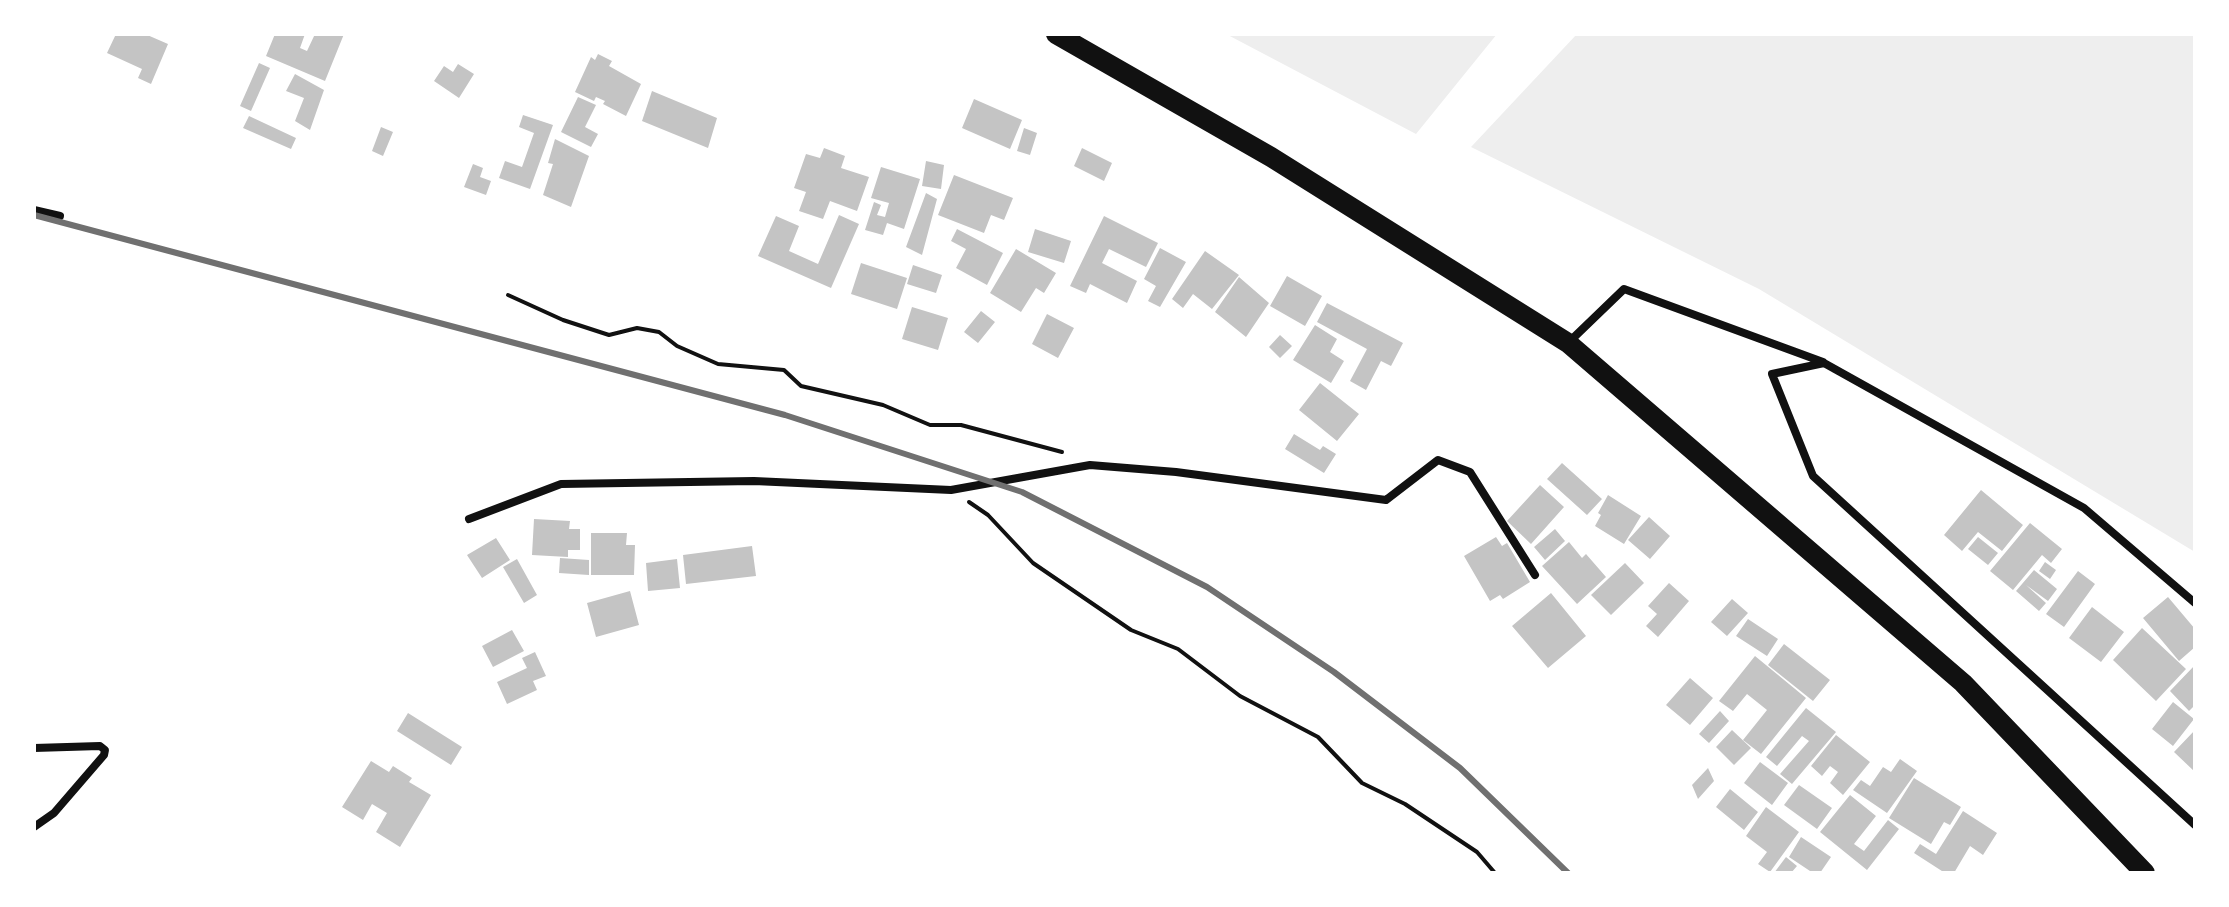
<!DOCTYPE html>
<html>
<head>
<meta charset="utf-8">
<style>
  body { margin:0 }
  #map { position:relative; width:2229px; height:907px; overflow:hidden; background:#fff; font-family:Mulish,sans-serif }
  canvas { display:block }
  .frame { position:absolute; inset:0; border:36px solid #fff; pointer-events:none }
</style>
</head>
<body>
<div id="map">
<canvas width="2229" height="907"></canvas>
<div class="frame"></div>
</div>
<script>
const ctx = document.querySelector('canvas').getContext('2d');
ctx.lineJoin = 'round';
function fill(path, color) { ctx.fillStyle = color; ctx.fill(path, 'evenodd'); }
function strokePath(path, color, width, dash) { ctx.strokeStyle = color; ctx.lineWidth = width; ctx.lineCap = dash ? 'butt' : 'round'; ctx.setLineDash(dash || []); ctx.stroke(path); }
fill(new Path2D(`
  M1226 34H1497L1416 134Z
  M1577 34H2195V552L1759 289 1471 147Z`), '#eee');
fill(new Path2D(`
  M116 34H145L168 44 151 84 138 78 142 69 107 53Z
  M275 34H305L300 48 307 51 315 34H344L325 81 266 56Z
  M598 54 612 61 609 66 641 84 626 116 603 104 605 101 596 97 594 101 575 92 591 57 595 60Z
  M259 63 270 68 251 111 240 106Z
  M458 64 474 74 459 98 434 81 444 66 453 72Z
  M295 74 324 90 310 130 295 121 304 98 286 91Z
  M652 91 717 118 708 148 642 121Z
  M578 97 596 105 585 127 598 134 591 147 561 132Z
  M974 99 1022 120 1010 149 962 128Z
  M523 115 553 125 530 189 499 178 505 161 522 167 534 133 519 127Z
  M249 116 296 138 291 149 243 128Z
  M381 127 393 132 383 156 372 151Z
  M1024 128 1037 133 1030 155 1017 151Z
  M555 139 589 156 571 207 543 195 553 164 548 163Z
  M824 148 845 156 841 168 869 177 857 211 830 201 823 219 799 211 806 192 794 188 806 154 820 158Z
  M1082 148 1112 163 1104 181 1074 166Z
  M926 161 944 165 941 189 922 186Z
  M473 164 483 168 480 177 491 181 486 195 464 187Z
  M881 167 920 179 904 229 887 223 883 235 865 230 874 202 881 205 877 215 885 217 889 203 871 198Z
  M954 175 1013 198 1004 220 991 215 984 233 938 215Z
  M926 193 937 199 922 255 906 247Z
  M839 215 859 224 831 288 758 256 776 216 799 226 789 251 818 264Z
  M1104 216 1158 243 1146 267 1109 249 1102 263 1137 281 1127 303 1090 284 1086 293 1070 286Z
  M957 229 1003 253 987 285 956 268 966 249 951 241Z
  M1035 229 1071 241 1064 263 1028 252Z
  M1160 248 1186 262 1160 307 1148 301 1156 286 1144 279Z
  M1016 249 1056 273 1044 293 1036 288 1021 312 990 293Z
  M1205 251 1239 275 1212 309 1193 294 1183 308 1172 299Z
  M861 263 907 278 897 309 851 294Z
  M913 265 942 275 936 293 907 284Z
  M1287 276 1322 296 1305 326 1270 306Z
  M1239 277 1269 303 1246 337 1215 312Z
  M1327 303 1403 343 1391 366 1381 361 1366 390 1350 381 1367 349 1317 322Z
  M912 307 948 318 938 350 902 339Z
  M981 311 995 322 978 343 964 332Z
  M1047 314 1074 328 1058 358 1032 344Z
  M1315 325 1337 339 1330 352 1344 361 1331 383 1293 360Z
  M1280 335 1292 346 1280 358 1269 347Z
  M1320 383 1359 414 1337 441 1299 410Z
  M1294 434 1320 450 1323 446 1336 454 1324 473 1285 449Z
  M1562 463 1602 499 1587 515 1547 479Z
  M1540 485 1564 507 1531 544 1507 521Z
  M1981 490 2023 525 2002 551 1978 532 1962 551 1944 535Z
  M1608 495 1641 516 1624 544 1595 526 1601 515 1598 513Z
  M1649 517 1670 536 1650 559 1628 540Z
  M534 519 570 521 569 529H580V550H568V557L532 555Z
  M2030 523 2062 549 2051 563 2042 555 2013 590 1990 571Z
  M1555 529 1565 541 1545 560 1534 547Z
  M591 533H627L626 545H635L634 575H591Z
  M1496 537 1502 546 1507 543 1530 582 1503 599 1500 595 1490 601 1464 556Z
  M1978 537 1998 553 1988 565 1968 549Z
  M496 538 510 560 482 578 467 555Z
  M1569 542 1582 558 1586 554 1606 577 1577 604 1542 566Z
  M752 546 756 576 686 584 683 555Z
  M560 558 589 560V575L559 573Z
  M517 559 537 595 524 603 503 567Z
  M677 559 680 588 648 591 646 563Z
  M2045 562 2056 570 2050 579 2039 571Z
  M1625 563 1644 583 1611 615 1591 595Z
  M2034 570 2057 589 2048 601 2026 585 2046 603 2039 611 2016 591Z
  M2078 571 2095 584 2064 627 2046 614Z
  M1669 583 1689 601 1658 637 1646 626 1657 614 1648 606Z
  M630 591 639 625 596 637 587 603Z
  M1551 593 1586 636 1548 668 1512 626Z
  M2168 597 2195 629V647L2179 661 2143 618Z
  M1732 599 1748 613 1727 636 1711 622Z
  M2092 607 2124 632 2101 662 2069 638Z
  M1748 619 1778 639 1767 656 1736 636Z
  M2142 628 2186 669 2156 701 2113 660Z
  M512 630 524 651 493 667 482 646Z
  M1784 644 1830 680 1813 701 1768 665Z
  M535 652 546 676 533 681 537 690 507 704 497 682 527 668 522 658Z
  M1755 656 1806 698 1761 754 1743 740 1767 710 1747 694 1733 711 1719 701Z
  M2195 665V705L2189 711 2170 691Z
  M1690 678 1713 698 1690 725 1666 705Z
  M2173 702 2194 719 2173 746 2152 729Z
  M1806 708 1836 732 1792 784 1780 774 1809 741 1802 736 1777 766 1766 757Z
  M1720 711 1729 721 1709 743 1699 734Z
  M408 713 462 747 451 765 397 731Z
  M1732 730 1751 748 1734 765 1716 747Z
  M2195 730V772L2174 752Z
  M1836 735 1870 762 1843 795 1830 783 1838 772 1830 766 1822 776 1811 766Z
  M1900 759 1917 771 1887 813 1853 790 1861 780 1870 786 1883 767 1891 772Z
  M371 761 389 772 393 766 412 778 409 782 431 795 400 847 376 832 387 813 372 804 363 820 342 807Z
  M1760 762 1788 783 1772 805 1744 783Z
  M1708 768 1714 781 1698 799 1692 785Z
  M1914 778 1961 807 1950 825 1944 822 1931 844 1889 818Z
  M1799 785 1832 808 1817 829 1784 805Z
  M1730 789 1758 812 1744 830 1716 807Z
  M1850 795 1876 816 1854 844 1864 851 1888 820 1899 829 1867 870 1820 832Z
  M1766 807 1799 832 1770 872 1758 864 1767 852 1746 836Z
  M1963 811 1997 833 1983 855 1970 846 1954 873H1945L1914 853 1920 844 1936 854Z
  M1801 837 1831 857 1820 873H1813L1789 857Z
  M1786 857 1797 866 1791 873H1774Z`), '#c4c4c4');
strokePath(new Path2D(`
  M508 295 563 320 609 335 637 328 659 332 677 346 718 364 784 370 801 386 883 405 930 425H961L1062 452
  M969 502 988 515 1033 563 1131 630 1178 649 1240 696 1318 737 1362 783 1405 804 1477 852 1495 873`), '#111', 4);
strokePath(new Path2D(`
  M34 210 60 216
  M1568 343 1624 289 1823 362
  M469 519 561 484 754 481 951 490 1090 465 1176 472 1386 500 1438 460 1470 472 1535 575
  M2195 603 2084 508 1824 363 1772 374 1813 476 2195 825
  M34 748 100 746 105 750 104 755 54 813 34 827`), '#111', 8);
strokePath(new Path2D(`
  M1056 34 1271 157 1568 343 1963 683 2145 873`), '#111', 20);
strokePath(new Path2D(`
  M34 215 785 415 1022 492 1207 587 1334 672 1460 768 1568 873`), '#707070', 6);
</script>
</body>
</html>
